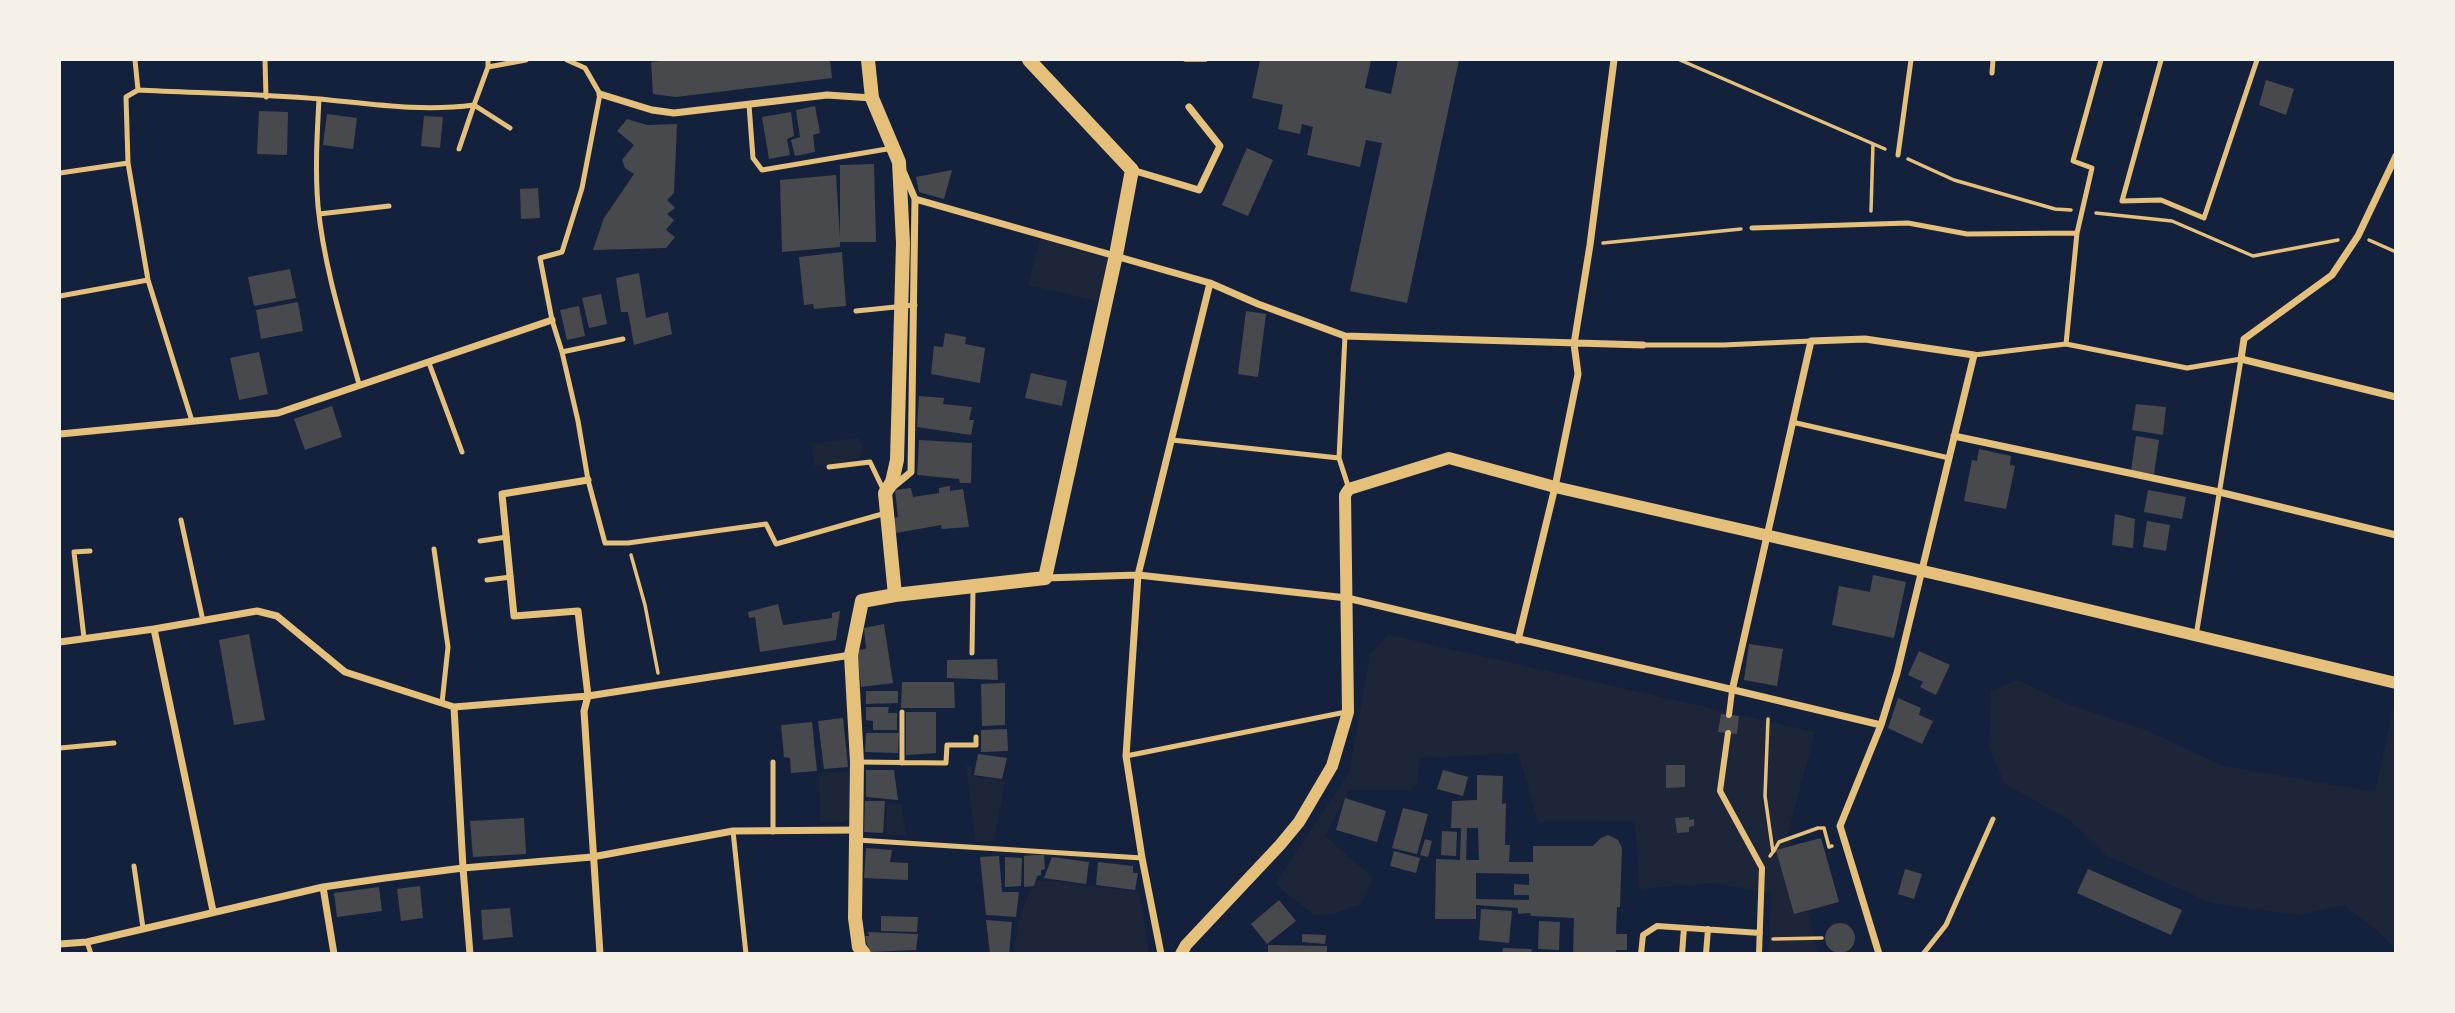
<!DOCTYPE html>
<html>
<head>
<meta charset="utf-8">
<style>
  body { margin:0 }
  #map { position:relative; width:2455px; height:1013px; overflow:hidden; background:#14213d; font-family:Arial,sans-serif }
  canvas { display:block }
  .frame { position:absolute; inset:0; border:61px solid #f6f1e7; pointer-events:none }
</style>
</head>
<body>
<div id="map">
<canvas width="2455" height="1013"></canvas>
<div class="frame"></div>
</div>
<script>
const ctx = document.querySelector('canvas').getContext('2d');
ctx.lineJoin = 'round';
function fill(path, color) { ctx.fillStyle = color; ctx.fill(path, 'evenodd'); }
function strokePath(path, color, width, dash) { ctx.strokeStyle = color; ctx.lineWidth = width; ctx.lineCap = dash ? 'butt' : 'round'; ctx.setLineDash(dash || []); ctx.stroke(path); }
fill(new Path2D(`
  M1040 239 1112 260 1103 302 1028 285Z
  M859 438 863 451 858 459 815 467 811 443Z
  M1389 635 1815 732 1788 833 1818 953H1769L1771 893 1712 883 1639 889 1635 821 1538 822 1518 753 1420 758 1417 784 1411 790H1349L1325 836 1373 878 1361 904 1336 913 1315 916 1275 884 1349 773 1370 654Z
  M2018 680 2072 706 2146 730 2223 766 2375 792 2395 700V949L2378 931 2343 905 2297 915 2211 903 2107 856 2070 820 2005 784 1989 747 1991 691Z
  M966 766H972L971 776 1005 781 994 842 975 840Z
  M849 772V819L843 822H820L819 773Z
  M887 802 901 804 906 835H886Z
  M1039 880 1139 892 1149 953H1014C1017 926 1021 901 1039 880Z`), '#1d2539');
fill(new Path2D(`
  M669 60H830L832 78 676 97 653 94 651 62Z
  M1260 60H1371L1365 88 1391 94 1398 60H1459L1407 303 1350 291 1382 143 1366 140 1360 167 1307 155 1313 127 1302 124 1300 134 1278 129 1283 105 1252 98Z
  M2266 80 2294 89 2286 115 2259 105Z
  M815 106 820 133 813 135 815 152 795 156 791 140 800 137 796 110Z
  M259 111 288 112 287 155 257 154Z
  M791 112 794 136 787 139 790 155 769 159 762 117Z
  M327 114 357 118 353 149 323 145Z
  M424 116 443 117 440 148 421 146Z
  M627 119 647 125 677 124 674 193 667 200 675 208 667 214 674 220 666 230 675 237 666 248 593 250 604 218 634 174 625 168 622 160 634 145 617 131Z
  M1247 148 1273 160 1248 216 1222 205Z
  M874 164 876 242H840V247L782 252 780 180 836 175 840 238V165Z
  M952 170 944 199 919 192 916 177Z
  M538 188 540 218 521 219 520 189Z
  M842 252 846 306 814 309 813 304 804 305 799 257Z
  M290 269 296 298 254 306 248 277Z
  M639 273 646 318 668 312 672 334 634 345 628 312H621L616 278Z
  M601 294 607 324 589 328 582 298Z
  M298 302 303 331 261 339 256 310Z
  M579 306 585 336 567 340 560 310Z
  M1246 311 1266 314 1258 377 1238 374Z
  M945 333 966 337 965 344 985 348 980 383 931 374 934 346 943 347Z
  M259 352 268 394 239 400 230 358Z
  M1031 373 1067 381 1062 406 1025 398Z
  M919 396 944 398 943 404 972 407 969 420H974L971 435 917 427Z
  M2136 404 2166 407 2163 435 2132 430Z
  M332 406 342 437 305 450 294 419Z
  M2136 436 2159 440 2154 474 2131 471Z
  M919 440 972 443 971 483H960L959 479 917 475Z
  M1979 449 2011 456 2010 465 2015 466 2006 509 1964 501 1972 460 1977 461Z
  M950 486V491L963 489 969 527 942 529 941 525 896 533 893 518 898 517 895 490 911 488 913 497 939 493V488Z
  M2148 490 2186 497 2182 519 2144 512Z
  M2115 514 2135 519 2133 548 2112 545Z
  M2147 521 2170 525 2166 551 2143 547Z
  M1873 575 1906 582 1894 638 1832 625 1839 586 1870 592Z
  M778 604 783 625 832 618V613L840 611 836 640 760 652 755 617 749 618 748 612Z
  M884 624 893 683 861 687 857 650 866 649 864 628Z
  M249 634 265 720 234 725 219 640Z
  M1749 644 1783 649 1777 686 1744 680Z
  M1919 651 1950 665 1936 695 1920 687 1923 682 1908 675Z
  M997 659 998 680 947 678V660Z
  M902 682H954L955 708H901Z
  M1005 683V725L982 726 981 684Z
  M866 691H898V703L866 704Z
  M1898 698 1921 708 1919 715 1933 721 1922 744 1888 728Z
  M866 707H889L888 713H897V730H873V721L866 720Z
  M906 712H936V753L906 755Z
  M1721 714 1739 716 1737 734 1718 732Z
  M843 718 848 767 824 769 818 721Z
  M812 722 817 771 791 773 790 758 784 757 781 725Z
  M1007 729 1008 751 981 752V730Z
  M866 733H899L898 753 865 752Z
  M978 754 1007 758 1002 779 974 775Z
  M1666 765H1685V787L1666 788Z
  M866 770H894L898 800 866 797Z
  M1443 770 1468 777 1463 796 1437 789Z
  M1477 775 1503 776 1502 804 1506 803 1505 845H1510L1509 862H1533V846H1593L1601 838 1608 835 1618 840 1622 848 1620 907H1617L1616 934H1627V950H1616V954H1573L1574 918 1531 916 1530 913 1518 914V908L1476 905V919H1435L1436 859 1460 860 1461 828H1451L1452 801 1477 800ZM1467 828H1478L1479 860H1466ZM1476 873 1529 874V885L1514 884V895H1529V900L1476 899Z
  M1345 798 1386 811 1377 842 1336 830Z
  M865 801H885L883 833 864 832Z
  M1403 808 1428 814 1417 854 1392 848Z
  M1689 817V820L1694 819V826L1689 827V832L1677 833 1675 818Z
  M524 818 526 854 473 857 470 821Z
  M1442 831 1457 832 1456 856 1441 855Z
  M1821 838 1839 902 1794 914 1776 850Z
  M1425 839 1432 841 1428 857 1420 855Z
  M866 848 892 850 890 862 908 863V880L864 878Z
  M1394 851 1420 858 1416 873 1390 866Z
  M1033 855H1044L1045 869 1041 870V875L1037 876 1034 886 1024 887V856Z
  M999 856 1002 892H1019L1016 917 986 915 980 857Z
  M1005 857 1022 858 1021 886 1005 887Z
  M1052 857 1089 862 1086 884 1044 878Z
  M1098 862 1133 866V873H1138L1135 890 1096 885Z
  M1905 869 1922 874 1914 899 1898 894Z
  M2088 869 2182 910 2171 935 2077 893Z
  M420 886 423 918 401 921 397 889Z
  M379 887 382 911 337 917 334 893Z
  M1279 900 1296 921 1267 944 1251 924Z
  M510 908 513 937 483 940 481 910Z
  M1481 909 1512 911 1509 943 1479 940Z
  M881 916 918 917 917 932 881 931Z
  M986 920 1012 922 1009 954H990Z
  M1539 921 1560 922 1559 950 1538 949Z
  M1825 938a15 15 0 1 1 30 0a15 15 0 1 1-30 0Z
  M868 932 918 934 916 950 869 952 865 936H869Z
  M1302 934 1326 935 1325 944 1302 942Z
  M1268 945 1327 946V954H1268Z
  M1503 948 1532 949 1531 954H1502Z`), '#48494c');
strokePath(new Path2D(`
  M1185 60H1206
  M1680 60 1885 149
  M1908 159 1954 180 2055 209 2071 210
  M1871 211 1873 144
  M2096 213 2172 221 2253 256 2338 240
  M2369 240 2396 252
  M1603 243 1741 229
  M631 555 645 605 658 673
  M1768 719 1765 796 1773 852 1770 856
  M1774 851 1779 842 1818 828H1824L1829 847 1832 846
  M1773 939 1822 938`), '#e5c07b', 3.5);
strokePath(new Path2D(`
  M135 60 138 90
  M265 60 266 97
  M567 60 585 68 600 94 582 188 562 252 540 258 552 320 562 352 578 421 588 480 605 543H628L766 524 776 544 886 513
  M2161 60 2122 201 2161 200 2204 218 2257 60
  M488 67 526 60
  M1992 73 1993 60
  M319 99C317 135 315 171 318 206 324 267 343 326 359 384
  M749 105 753 158 762 170 893 148
  M459 149 474 105 510 128
  M1898 155 1911 60
  M60 173 128 163
  M319 214 389 206
  M1752 228 1908 223 1967 234 2077 233
  M60 296 148 280
  M856 311 915 305
  M1345 336 1339 458 1349 489
  M2066 344 2077 233 2092 168 2073 161 2101 60
  M1643 345H1723L1811 341
  M562 352 623 339
  M1974 355 2066 344 2187 368 2241 359 2196 636
  M429 363 462 452
  M192 421 148 280 128 163 126 97 138 90C199 93 260 94 320 99 372 104 422 112 474 105L488 67V60
  M1792 422 1949 458
  M1172 440 1339 458
  M829 467 870 462 884 491
  M181 520 203 621
  M480 541 507 537
  M434 549 448 647 442 703
  M487 580 511 577
  M84 638 74 552 90 551
  M972 653 973 589
  M902 712V763
  M60 748 114 743
  M1126 756 1346 712
  M773 762V832
  M857 762 946 763 947 745H976V737
  M733 831 746 954
  M857 840 1142 858
  M134 866 143 928
  M87 942 91 954
  M1923 954 1946 925 1993 819`), '#e5c07b', 5);
strokePath(new Path2D(`
  M1729 715 1732 691
  M1728 733 1720 791 1762 868 1759 954
  M1641 954 1643 935 1657 926 1760 933
  M1682 954 1684 928
  M1706 954 1708 929`), '#e5c07b', 6);
strokePath(new Path2D(`
  M600 94 652 110 674 113 827 95 872 98
  M2396 156 2358 236 2332 275 2244 339 2241 359 2396 397
  M1132 170 1199 190 1220 146 1189 107
  M915 199 1210 283 1258 304 1345 336 1643 345
  M60 434 278 413 552 320
  M1954 436 2219 492 2396 535
  M588 480 502 494 514 616 578 611 588 696 584 711 600 954
  M894 486 911 472 915 199 904 173
  M1045 578 1138 575 1347 598 1881 725
  M154 629 213 911
  M1518 640 1555 487 1578 374 1574 344 1590 245 1614 60
  M60 642 154 629 257 611 277 616 345 672 454 707 588 696 851 655
  M1732 691 1811 341 1865 339 1974 355 1897 673 1881 725 1840 826 1879 954
  M454 707 463 868 470 954
  M323 887 334 954
  M60 944 87 942 323 887 385 878 463 868 592 857 733 831 857 830
  M1161 954 1142 858 1126 756 1138 575 1210 283`), '#e5c07b', 7);
strokePath(new Path2D(`
  M1181 954 1186 945 1280 845 1299 822 1332 766 1348 712 1345 495 1349 489 1449 458 1555 487 1971 582 2396 683`), '#e5c07b', 12);
strokePath(new Path2D(`
  M868 60 872 98 899 162 903 243 897 460 892 482 885 493 895 595
  M864 954 859 947 855 918 857 762 851 655 862 601 895 595 1045 578 1116 255 1132 170 1029 60`), '#e5c07b', 14);
</script>
</body>
</html>
